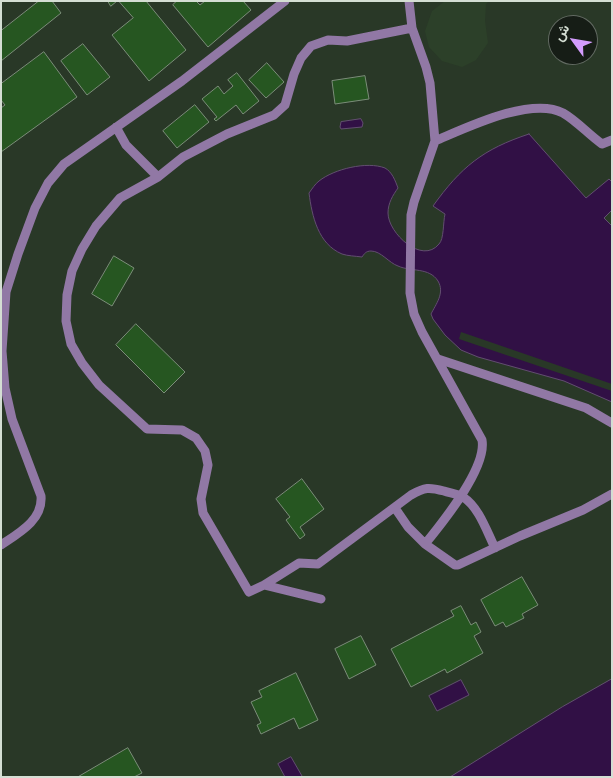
<!DOCTYPE html>
<html>
<head>
<meta charset="utf-8">
<style>
  body { margin:0 }
  #map { position:relative; width:613px; height:778px; overflow:hidden; background:#293827; font-family:Inter,Vazirmatn,sans-serif }
  canvas { display:block }
  .frame { position:absolute; inset:0; border:2px solid #d4ded3; pointer-events:none }
  .north { position:absolute; left:548px; top:15px; width:50px; height:50px; box-sizing:border-box; background:#161d16; border:1px solid #626a62; border-radius:50%; rotate:302deg; font-size:14px; font-weight:700; line-height:20px; text-align:center; color:#d4ded3 }
  .north::after { content:''; display:block; margin:auto; width:18px; height:22px; background:#d39cfd; clip-path:polygon(50% 0,100% 100%,50% 72%,0 100%) }
</style>
</head>
<body>
<div id="map">
<canvas width="613" height="778"></canvas>
<div class="frame"></div>
<div class="north">ش</div>
</div>
<script>
const ctx = document.querySelector('canvas').getContext('2d');
ctx.lineJoin = 'round';
function fill(path, color) { ctx.fillStyle = color; ctx.fill(path, 'evenodd'); }
function strokePath(path, color, width, dash) { ctx.strokeStyle = color; ctx.lineWidth = width; ctx.lineCap = dash ? 'butt' : 'round'; ctx.setLineDash(dash || []); ctx.stroke(path); }
fill(new Path2D(`
  M445 1H489L486 4 485 21 488 43 476 60 462 67 442 61 429 47 425 31 432 11Z`), '#2c4029');
const water = new Path2D(`
  M361 119 363 123 362 127 341 129 340 127 341 122Z
  M529 134 586 198 609 179 612 182V210L604 218 612 226V402L564 381 478 357 461 350 445 335 433 319 431 314C436 304 445 293 438 281 429 267 411 272 398 266 389 263 381 251 371 251 366 251 364 254 362 257 355 256 348 256 342 254 318 244 312 216 309 193 312 189 315 184 319 181 334 169 367 161 385 168 392 172 395 180 398 188 393 195 388 203 388 213 388 233 422 265 439 244 444 239 443 223 445 214L433 206C461 167 483 149 529 134Z
  M612 679V777H450L562 707Z
  M461 680 469 695 437 711 429 696Z
  M291 757 302 776 301 777H285L278 764Z`);
fill(water, '#311045');
strokePath(water, '#624e70', 1);
fill(new Path2D(`
  M461 332 612 384V391L459 339Z`), '#293827');
const building = new Path2D(`
  M39 1H52L61 13 1 61V31Z
  M108 1H117L111 6Z
  M119 1H146L186 50 149 81 112 35 133 18Z
  M177 1H196L200 5 205 1H243L251 10 208 47 173 5Z
  M83 44 110 77 87 95 61 61Z
  M44 52 77 97 1 152V108L5 105 1 100V84Z
  M267 63 284 82 266 98 249 80Z
  M237 73 259 101 243 114 236 105 216 121 214 119 217 117 202 99 218 86 224 94 233 86 228 80Z
  M365 76 369 99 335 104 332 81Z
  M195 105 209 122 177 148 163 131Z
  M114 256 134 268 112 306 92 294Z
  M136 324 185 372 164 393 116 345Z
  M302 479 324 509 300 527 305 535 300 539 286 520 290 517 276 499Z
  M522 577 538 605 522 614 524 618 506 627 503 622 495 626 481 600Z
  M461 606 471 625 476 622 481 632 474 636 483 653 447 673 445 669 411 687 391 649 454 616 451 611Z
  M361 636 376 665 349 679 335 649Z
  M296 673 318 720 299 729 294 718 261 734 257 725 261 723 251 702 262 697 259 691Z
  M128 748 142 773 134 777H78Z`);
fill(building, '#265621');
strokePath(building, '#7b8d79', 1);
strokePath(new Path2D(`
  M409 1 412 28
  M116 127 126 145 158 177
  M438 359 586 408 612 423
  M395 508 408 527 425 544 455 565H458L520 536 583 510 612 494
  M425 544C443 522 487 468 482 440L422 332 414 314 410 293 411 215 414 202 435 141
  M1 545C19 533 43 520 41 496L12 419 5 388 2 351 6 292 18 254 35 208 48 183 64 164 182 81 285 1
  M264 585 299 563 318 564 411 495C425 487 429 487 444 491 450 493 458 494 463 497 479 507 487 532 495 548
  M321 599 264 585 249 592 203 513 201 499 208 465 205 451 196 438 182 430 147 429 99 385 82 363 71 344 66 321 67 295 72 271 82 249 96 226 120 198 158 177 183 157 227 134 274 115 285 105 294 74 301 58 311 46 328 40 347 41 412 28 426 67 430 83 435 141C466 128 531 96 563 113 577 121 589 135 602 144L612 140`), '#9178a5', 9);
</script>
</body>
</html>
